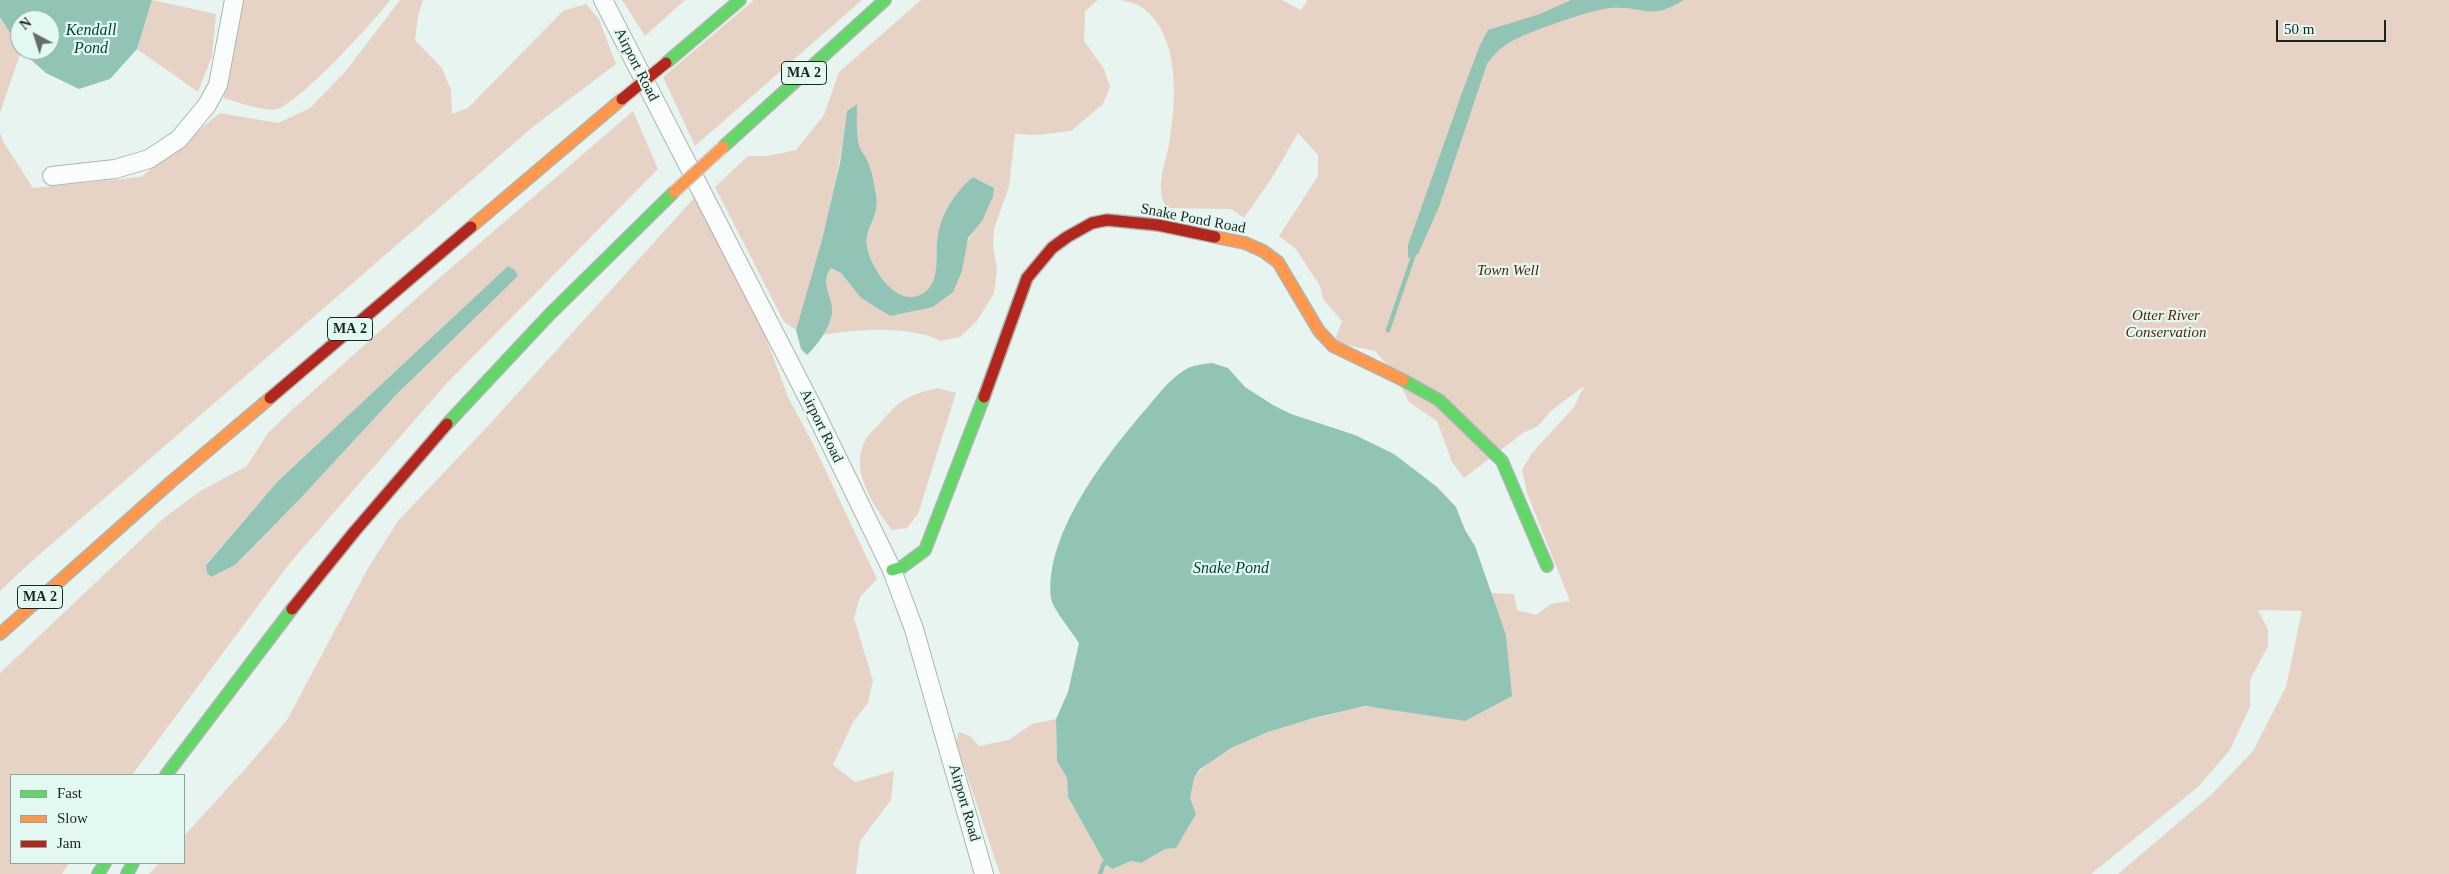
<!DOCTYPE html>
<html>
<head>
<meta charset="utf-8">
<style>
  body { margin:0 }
  #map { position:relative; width:2449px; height:874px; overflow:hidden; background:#e7f4f0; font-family:"Times New Roman",serif }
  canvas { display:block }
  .legend { position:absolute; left:10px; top:774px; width:175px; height:90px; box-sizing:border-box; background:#e2f9f1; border:1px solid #93a49e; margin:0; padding:6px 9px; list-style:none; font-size:15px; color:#1c2421 }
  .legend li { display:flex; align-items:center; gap:10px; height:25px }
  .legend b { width:25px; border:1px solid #93a49e }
  .north { position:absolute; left:10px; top:10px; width:50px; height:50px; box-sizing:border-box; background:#e2f9f1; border:1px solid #93a49e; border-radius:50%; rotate:320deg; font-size:14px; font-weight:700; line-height:20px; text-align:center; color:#1c2421 }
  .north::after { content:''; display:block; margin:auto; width:18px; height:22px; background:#636d69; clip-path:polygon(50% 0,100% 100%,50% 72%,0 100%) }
  .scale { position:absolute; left:2276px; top:20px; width:110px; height:22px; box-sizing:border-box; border:2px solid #1c2421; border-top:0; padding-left:6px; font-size:15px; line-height:18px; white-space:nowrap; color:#1c2421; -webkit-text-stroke:4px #e2f9f1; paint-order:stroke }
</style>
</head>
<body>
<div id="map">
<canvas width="2449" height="874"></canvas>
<ul class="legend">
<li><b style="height:6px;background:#63d668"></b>Fast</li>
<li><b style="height:6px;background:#ff974d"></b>Slow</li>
<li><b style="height:6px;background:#b3261e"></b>Jam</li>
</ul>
<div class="north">N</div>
<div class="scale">50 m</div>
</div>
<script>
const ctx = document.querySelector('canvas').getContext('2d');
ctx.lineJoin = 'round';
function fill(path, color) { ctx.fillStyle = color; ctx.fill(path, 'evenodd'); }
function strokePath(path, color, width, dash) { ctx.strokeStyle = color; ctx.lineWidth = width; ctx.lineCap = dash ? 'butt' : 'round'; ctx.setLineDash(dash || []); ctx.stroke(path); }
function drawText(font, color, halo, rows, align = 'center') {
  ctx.font = font + ' "Times New Roman",serif'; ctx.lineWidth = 4.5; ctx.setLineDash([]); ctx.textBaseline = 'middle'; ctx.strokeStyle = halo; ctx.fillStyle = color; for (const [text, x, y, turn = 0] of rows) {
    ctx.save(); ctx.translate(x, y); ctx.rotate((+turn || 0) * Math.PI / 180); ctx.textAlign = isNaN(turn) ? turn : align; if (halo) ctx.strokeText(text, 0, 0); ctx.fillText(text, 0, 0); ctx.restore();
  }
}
fill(new Path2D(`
  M152 0 216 14 212 56 198 92 137 49Z
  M239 0H390C375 21 299 103 277 109 265 112 237 102 224 98V89Z
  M400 0H423L418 16 415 40 442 68 451 90 452 114 468 108 563 11 586 4 599 19 616 64 534 126 32 561 0 591V133L4 143 33 188 141 177 220 113 278 123 310 108 345 72Z
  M622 0H685L645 36Z
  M754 0H862L695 146 663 77Z
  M921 0H1098L1085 11 1084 41 1104 69 1110 87 1103 104 1071 131 1037 135 1015 134 1009 186 994 229 993 245 997 270 994 293 977 321 960 337 940 341C915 326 852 329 823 335 826 329 830 322 831 316 834 299 819 284 831 268L841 273 861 298 890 316 909 311 962 271C963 260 964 246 970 237 980 221 992 208 994 188L973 177C956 191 942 212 938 234 934 252 942 278 926 292 899 313 870 268 867 246 864 229 880 218 876 195 874 183 872 170 866 159 864 154 860 151 859 146 856 133 857 117 857 104L847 111C838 185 819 259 796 330L784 322 715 187 748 156H767L796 150 824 115 839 72Z
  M1121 0H1282L1301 10 1308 0H2449V874H2118L2211 795 2253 751 2286 687 2302 611 2258 610 2268 630V646L2250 680V707L2230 750 2198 787 2091 874H1000L956 742 959 732 970 736 979 746 1009 740 1032 724 1056 719 1057 761 1067 778 1068 797 1106 865 1114 869 1131 861 1141 863 1165 849 1176 847 1194 778C1222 741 1294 723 1337 713 1347 711 1358 706 1367 707 1400 708 1433 716 1465 720L1506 635 1491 593 1514 594 1517 610 1536 615 1551 604 1570 601 1527 493 1522 470 1532 453 1574 407 1584 386 1551 411 1538 426 1523 433 1464 478 1452 462 1437 421 1409 402 1395 374 1375 351 1334 342 1342 321 1323 299 1320 286 1296 249 1279 236 1318 176V155L1298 133 1272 178 1244 218 1231 209 1167 208C1154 189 1165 165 1169 145 1176 102 1181 37 1143 8 1137 4 1128 2 1121 0Z
  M0 17 21 51 0 113Z
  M633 111 658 169 447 383 289 564 132 775H11V863H69L62 874H0V673L165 517 202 490 247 466 268 433 293 409 437 280ZM507 267 515 270 518 276 397 394 299 500 235 565 211 577 207 573 206 564 278 481Z
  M695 197 765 335 788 397 813 444 877 579 860 597 854 618 873 681 868 703 853 722 833 765 855 782 894 771 891 800 860 841 856 874H149L159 863H184V836L247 767 287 720 368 568 398 521 488 426Z
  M938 388 956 393 918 514 907 528 892 530C875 508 850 472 864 443 867 435 876 428 881 422 902 398 908 395 938 388Z`), '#e7d3c6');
fill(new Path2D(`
  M0 0H152L137 49 110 79 79 89 46 73 20 50H50V20H20V49L0 17Z
  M1571 0H1684C1648 22 1645 5 1610 8 1593 9 1528 32 1512 41 1501 47 1494 54 1487 64L1439 207 1418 254 1408 258V245L1463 90 1480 45 1488 30 1540 14Z
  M857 104C857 117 856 132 859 145 860 150 864 154 866 158 872 169 874 183 876 195 880 218 864 228 867 246 870 268 899 312 925 292 942 279 934 252 938 234 942 212 956 191 973 177L994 188 993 197 982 221 968 238 962 271 953 292 933 307 890 316 861 298 841 273 831 268C819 284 834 297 832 314 829 329 818 344 807 355L801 349 796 330 822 240 840 163 847 111Z
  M508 266 515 270 518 276 397 394 299 500 235 565 211 577 207 573 206 565 278 481Z
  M1212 363 1228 368 1245 387 1273 405 1291 414 1355 435 1394 454 1437 487 1456 507 1465 530 1475 546 1506 635 1512 696 1465 721 1365 706 1314 718 1268 732 1231 748 1199 770 1194 778 1190 798 1196 814 1176 848 1165 849 1141 863 1131 861 1113 869 1106 865 1068 797 1067 778 1057 761 1056 719 1068 692 1079 643C1073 633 1052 608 1051 598 1044 534 1107 454 1146 409 1157 396 1169 380 1183 371 1192 365 1202 364 1212 363Z`), '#92c4b5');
strokePath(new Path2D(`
  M1388 330 1415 251
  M1100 874 1104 863`), '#92c4b5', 4.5);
const street = new Path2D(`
  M603 0 812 406 892 570 914 629 984 874
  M52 176 115 169 149 159 179 139 207 105 218 85 234 0`);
const fast = new Path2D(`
  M666 63 740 0
  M723 147 885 0
  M1403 380 1439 400 1502 461 1547 566
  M447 424 549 315 674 192
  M892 570 902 567 925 550 984 397
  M166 775 292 609
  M98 874 105 863
  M127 874 133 863`);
const slow = new Path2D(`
  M471 227 622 99
  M1215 237 1245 243 1263 251 1278 262 1319 331 1333 346 1403 380
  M0 634 171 482 270 398`);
const jam = new Path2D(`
  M984 397 1027 278 1052 248 1067 237 1092 223 1107 220 1158 225 1215 237
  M270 398 471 227
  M292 609 355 531 447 424`);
strokePath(street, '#abb5b2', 20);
strokePath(fast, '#abb5b2', 14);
strokePath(slow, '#abb5b2', 14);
strokePath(jam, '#abb5b2', 14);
strokePath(street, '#fbfdfd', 18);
strokePath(fast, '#63d668', 11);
strokePath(slow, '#ff974d', 11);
strokePath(jam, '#b3261e', 11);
const slowBridge = new Path2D(`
  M674 192 723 147`);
const jamBridge = new Path2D(`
  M622 99 666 63`);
strokePath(slowBridge, '#c9cfcd', 14, []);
strokePath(jamBridge, '#c9cfcd', 14, []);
strokePath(slowBridge, '#ff974d', 11);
strokePath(jamBridge, '#b3261e', 11);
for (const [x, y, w] of [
  [804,73,45],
  [350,329,45],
  [40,597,45]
]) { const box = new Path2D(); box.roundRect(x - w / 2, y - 11.5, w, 23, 4); ctx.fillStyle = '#e2f9f1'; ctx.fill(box); strokePath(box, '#1c2421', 1); }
drawText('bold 14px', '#1c2421', null, [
  ["MA 2",804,73],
  ["MA 2",350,329],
  ["MA 2",40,597]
]);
drawText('15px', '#1c2421', '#e2f9f1', [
  ["Airport Road",636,65,63],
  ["Snake Pond Road",1193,219,11],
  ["Airport Road",821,426,64],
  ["Airport Road",964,803,74]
]);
drawText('italic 15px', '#582509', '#e2f9f1', [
  ["Town Well",1508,271],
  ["Otter River",2166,316],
  ["Conservation",2166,333]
]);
drawText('italic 16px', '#003f31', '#e2f9f1', [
  ["Kendall",91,31],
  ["Pond",91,49],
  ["Snake Pond",1231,569]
]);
</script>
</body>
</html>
